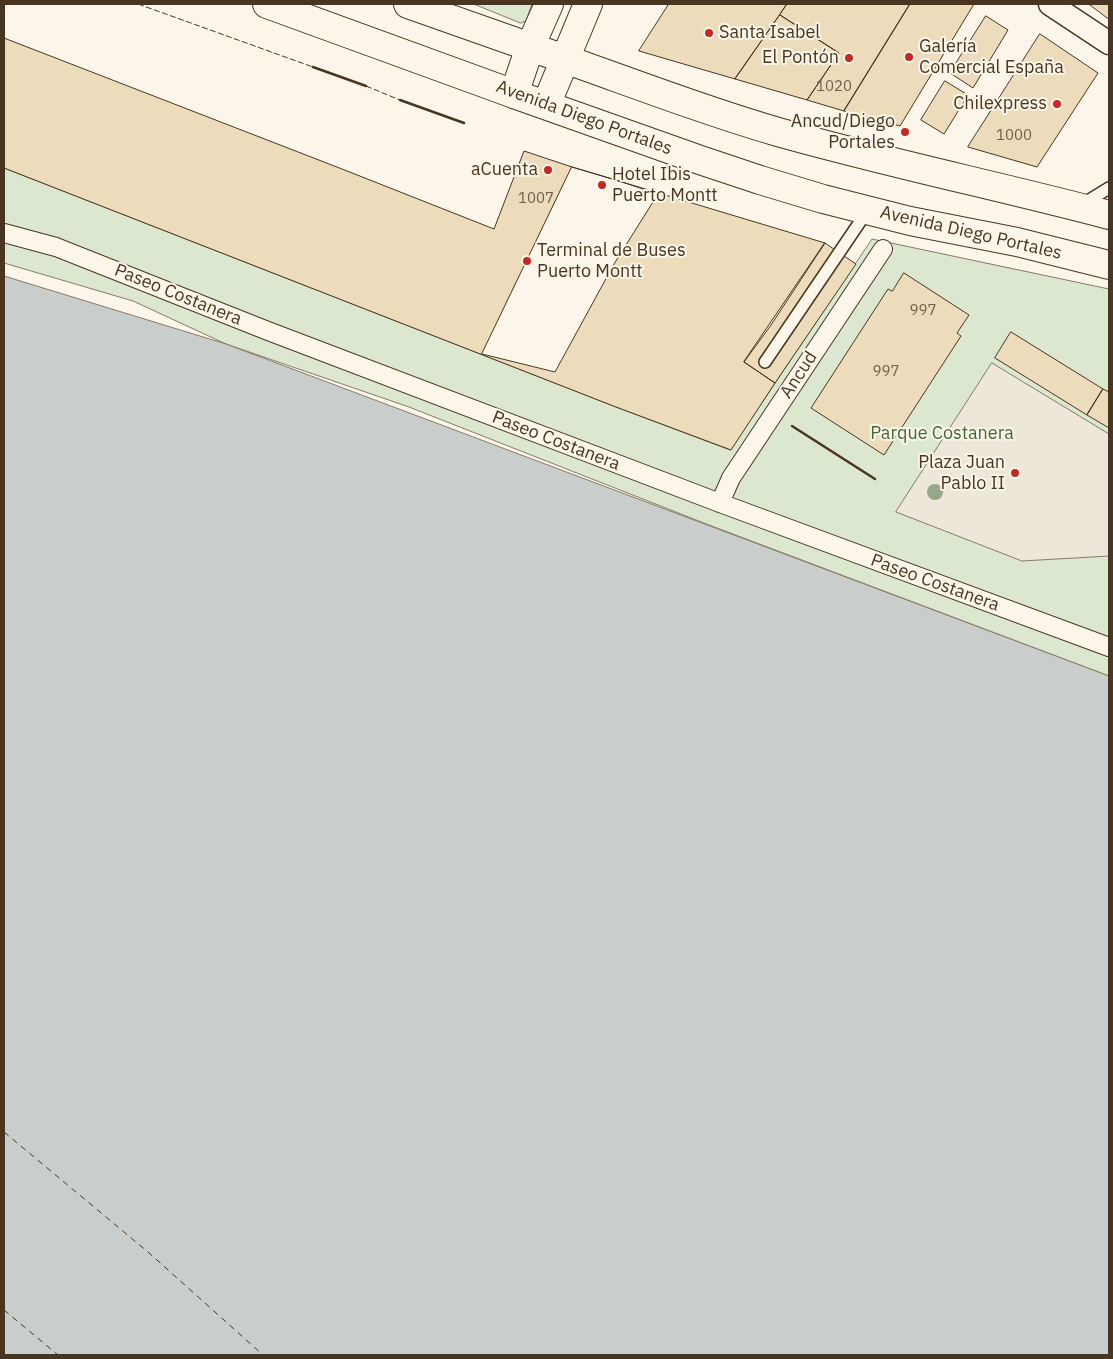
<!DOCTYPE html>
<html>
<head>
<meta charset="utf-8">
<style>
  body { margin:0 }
  #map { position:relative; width:1113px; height:1359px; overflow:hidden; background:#fbf6e9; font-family:"IBM Plex Sans",sans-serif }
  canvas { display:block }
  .frame { position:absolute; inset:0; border:5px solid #4a3520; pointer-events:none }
</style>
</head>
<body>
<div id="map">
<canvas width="1113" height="1359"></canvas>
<div class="frame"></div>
</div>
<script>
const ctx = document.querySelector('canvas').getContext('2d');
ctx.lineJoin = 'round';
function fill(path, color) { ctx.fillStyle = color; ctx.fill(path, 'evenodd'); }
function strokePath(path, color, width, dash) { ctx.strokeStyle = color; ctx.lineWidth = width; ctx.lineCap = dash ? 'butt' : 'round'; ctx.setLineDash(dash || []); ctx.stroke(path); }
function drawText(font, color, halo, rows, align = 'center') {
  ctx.font = font + ' "IBM Plex Sans",sans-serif'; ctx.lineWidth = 4; ctx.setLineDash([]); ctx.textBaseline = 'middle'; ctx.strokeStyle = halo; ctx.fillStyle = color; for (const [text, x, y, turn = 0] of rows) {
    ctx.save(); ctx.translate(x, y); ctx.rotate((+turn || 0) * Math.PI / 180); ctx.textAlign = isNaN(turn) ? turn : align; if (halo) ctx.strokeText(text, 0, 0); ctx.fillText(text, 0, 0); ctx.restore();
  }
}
const green = new Path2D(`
  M474 4H532L526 21 521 23Z
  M4 168 616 407 730 450 872 239 1109 289V676L709 525 409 407 226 344 133 301 4 263Z`);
fill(green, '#dce7d0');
strokePath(green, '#887966', 1);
const parking = new Path2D(`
  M992 363 1109 434V556L1022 561 896 512Z`);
fill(parking, '#ede7d9');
strokePath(parking, '#887966', 1);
const water = new Path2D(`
  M4 276 226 344 1109 676V1355H4Z`);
fill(water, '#c9cecd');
strokePath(water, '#887966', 1);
strokePath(new Path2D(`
  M4 1132 148 1252 263 1355
  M4 1310 58 1355`), '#4a3520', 1, [6, 5]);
const building = new Path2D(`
  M669 4H787L735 79 639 51Z
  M787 4H910L844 111 807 100 839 53 780 15Z
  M910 4H974L900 126 844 111Z
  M1089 4H1109V19Z
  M780 15 839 53 807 100 735 79Z
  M986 16 1008 30 973 88 950 73Z
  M1040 34 1098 73 1037 167 968 147Z
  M4 38 342 169 494 229 524 151 572 167 825 243 771 325 744 362 775 383 731 450 616 407 4 168Z
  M945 81 968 95 944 134 921 120Z
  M572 167 616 180 658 194 614 264 555 372 482 354Z
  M825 243 856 264 775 383 744 362Z
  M904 273 969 315 957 333 961 336 884 455 811 408 888 289 892 291Z
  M1011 332 1103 389 1087 415 995 358Z
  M1103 389 1109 392V428L1087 415Z`);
fill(building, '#ecdcbc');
strokePath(building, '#4a3520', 1);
const service = new Path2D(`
  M1083 204 1109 188
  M765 362 868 210`);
const pedestrian = new Path2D(`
  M4 233 56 247 268 331 720 503 1109 647
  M720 503 731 478 883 249`);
const minor = new Path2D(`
  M1050 4 1109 43`);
const primary = new Path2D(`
  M267 4 514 94
  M408 4 530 47`);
const trunk = new Path2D(`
  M549 4 530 47 514 94 700 160 760 180 823 199 910 221 1017 242 1109 265
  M530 47C613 75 694 108 778 132 888 163 999 186 1109 215
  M546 105 588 4`);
strokePath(service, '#4a3520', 14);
strokePath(pedestrian, '#4a3520', 20);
strokePath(minor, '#4a3520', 25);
strokePath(primary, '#4a3520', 30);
strokePath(trunk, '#4a3520', 30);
strokePath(service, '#fbf6e9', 11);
strokePath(pedestrian, '#fbf6e9', 18);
strokePath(minor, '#fbf6e9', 22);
strokePath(primary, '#fbf6e9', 28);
strokePath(trunk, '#fbf6e9', 28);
strokePath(new Path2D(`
  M138 4 313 67
  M366 86 400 100`), '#4a3520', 1, [6, 2.5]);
strokePath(new Path2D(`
  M313 67 366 86
  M400 100 464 123
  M792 426 875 479`), '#4a3520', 2.5);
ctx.fillStyle = '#96a887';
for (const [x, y] of [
  [935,492]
]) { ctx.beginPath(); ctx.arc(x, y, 8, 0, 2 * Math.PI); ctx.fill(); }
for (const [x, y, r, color] of [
  [709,33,5,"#c62828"],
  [909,57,5,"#c62828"],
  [849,58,5,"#c62828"],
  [1057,104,5,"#c62828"],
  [905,132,5,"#c62828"],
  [548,170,5,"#c62828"],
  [602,185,5,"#c62828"],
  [527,261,5,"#c62828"],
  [1015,473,5,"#c62828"]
]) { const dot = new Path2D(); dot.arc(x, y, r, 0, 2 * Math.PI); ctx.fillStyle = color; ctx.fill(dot); strokePath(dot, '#fbf6e9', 2); }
drawText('15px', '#725f47', null, [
  ["1020",834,87],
  ["1000",1014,136],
  ["1007",536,199],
  ["997",923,311],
  ["997",886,372]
]);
drawText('18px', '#4a3520', '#fbf6e9', [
  ["Santa Isabel",719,33,"left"],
  ["Galería",919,47,"left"],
  ["Comercial España",919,68,"left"],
  ["El Pontón",839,58],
  ["Chilexpress",1047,104],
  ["Ancud/Diego",895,122],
  ["Portales",895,143],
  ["aCuenta",538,170],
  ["Hotel Ibis",612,175,"left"],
  ["Puerto Montt",612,196,"left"],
  ["Terminal de Buses",537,251,"left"],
  ["Puerto Montt",537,272,"left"],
  ["Plaza Juan",1005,463],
  ["Pablo II",1005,484]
], 'right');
drawText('18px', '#4a3520', '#fbf6e9', [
  ["Avenida Diego Portales",584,118,20],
  ["Avenida Diego Portales",971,233,13],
  ["Paseo Costanera",178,295,22],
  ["Ancud",799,375,-57],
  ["Paseo Costanera",556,441,21],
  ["Paseo Costanera",935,583,20]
]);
drawText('18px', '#436837', '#fbf6e9', [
  ["Parque Costanera",942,434]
]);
</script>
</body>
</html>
